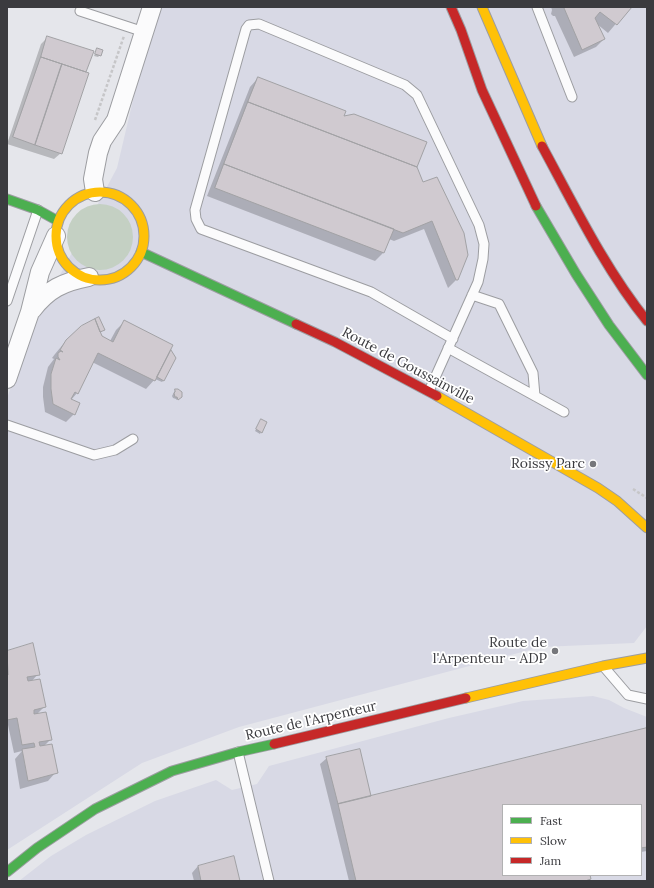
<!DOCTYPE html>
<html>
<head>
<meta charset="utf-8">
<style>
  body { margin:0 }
  #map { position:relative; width:654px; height:888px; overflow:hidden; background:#e5e6eb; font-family:Lora,serif }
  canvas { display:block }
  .frame { position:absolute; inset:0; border:8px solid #3b3b3f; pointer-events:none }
  .legend { position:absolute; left:502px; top:804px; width:140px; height:72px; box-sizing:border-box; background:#fff; border:1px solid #b1b1b2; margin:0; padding:5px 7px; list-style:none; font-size:12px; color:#3b3b3f }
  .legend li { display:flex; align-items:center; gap:8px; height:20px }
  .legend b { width:20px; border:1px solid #b1b1b2 }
</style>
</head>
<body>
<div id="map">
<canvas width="654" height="888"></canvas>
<div class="frame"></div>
<ul class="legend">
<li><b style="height:5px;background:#4caf50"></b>Fast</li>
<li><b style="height:5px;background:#ffc107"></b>Slow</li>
<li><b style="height:5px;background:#c62828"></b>Jam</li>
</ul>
</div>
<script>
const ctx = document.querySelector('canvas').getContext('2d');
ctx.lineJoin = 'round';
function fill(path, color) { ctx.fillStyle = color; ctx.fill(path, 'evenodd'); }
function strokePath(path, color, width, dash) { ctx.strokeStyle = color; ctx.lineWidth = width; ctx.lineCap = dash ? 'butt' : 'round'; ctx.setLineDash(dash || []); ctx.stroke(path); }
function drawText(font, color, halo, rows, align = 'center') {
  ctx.font = font + ' Lora,serif'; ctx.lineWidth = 3.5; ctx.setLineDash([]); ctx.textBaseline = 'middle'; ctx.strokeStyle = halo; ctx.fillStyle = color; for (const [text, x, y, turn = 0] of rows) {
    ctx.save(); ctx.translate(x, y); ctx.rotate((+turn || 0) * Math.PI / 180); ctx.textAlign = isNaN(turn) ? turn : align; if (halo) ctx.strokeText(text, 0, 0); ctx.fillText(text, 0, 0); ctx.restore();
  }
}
fill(new Path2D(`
  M155 7H647V626L634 643 541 647 239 727 142 763 7 850V398L35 322 117 168Z
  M593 696 609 700 624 708 647 717V881H19L51 856 86 835 155 801 216 780 232 790 257 784 269 766 449 718 523 701ZM503 805H641V875H503Z`), '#d8d9e5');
fill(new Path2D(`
  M67 237a33 33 0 1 1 66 0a33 33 0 1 1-66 0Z`), '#c4d0c3');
fill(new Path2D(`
  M551 7H630L608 33 597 24 604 39 596 47 574 57 555 16H553L551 14 552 10Z
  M48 37 61 153 54 159 7 144 41 44Z
  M97 49 100 55 98 57 94 56Z
  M258 78 342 117 416 167 457 279 448 288 424 229 394 241 389 239 383 253 375 261 207 196 250 87Z
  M124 322 168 354 170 352 163 381 162 382 155 379 146 389 92 362 77 393 71 400 74 414 66 422 45 412 43 397V387L48 367 54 359 52 358 55 354 65 342 99 332 101 336 110 341 116 330Z
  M175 390H178L181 396 176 400V399L173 398 172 396Z
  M260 422 261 432 260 434 255 431Z
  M33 644 38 674 31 682 44 707 37 714 50 740 43 747 56 772 48 781 20 789 15 759 22 751 14 753 8 725 7 726V652Z
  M647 729V851L641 852V805H503V875H589L590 879 588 881H349L320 764 327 758 370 797Z
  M198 866 239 881H194L192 873Z`), '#0003');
const building = new Path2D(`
  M559 7H632L617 25 600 12 595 18 605 39 582 50 564 8Z
  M47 36 94 51 86 72 41 57Z
  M97 48 103 50 101 56 95 54Z
  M41 57 62 64 35 145 13 137Z
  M62 64 89 73 62 154 35 145Z
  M258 77 346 111 344 116 354 114 427 142 417 167 248 102Z
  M248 102 417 167 423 182 437 177 464 233 468 255 458 280H456L432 221 403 233 224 164Z
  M224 164 394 229 384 253 215 188Z
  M99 317 105 330 100 332 95 319Z
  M95 319 102 336 113 342 124 320 173 345 155 381 98 353 78 394 75 392 71 399 80 403 75 415 53 404 51 389V374L56 358 60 360 58 357V353L61 351 63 352 60 350 66 340 81 326Z
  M171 350 176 358 164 381 157 377Z
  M175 389H178L182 392V397L178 400 177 397H175L174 393 175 392Z
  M261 419 267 422 262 433 256 429Z
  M33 643 40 675 27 677 28 681 40 679 46 707 34 710V714L46 712 52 740 39 742 40 746 52 744 58 773 28 781 22 749 35 747 34 743 22 745 17 718 7 720V676L8 675 7 651Z
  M647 728V847L641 848V805H503V875H590L591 879 585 881H356L338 804Z
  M360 749 371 796 338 804 326 757Z
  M234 856 240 881H201L198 866Z`);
fill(building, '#d0cad0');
strokePath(building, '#a2a2a5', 1);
const lane = new Path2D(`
  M537 7 572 97
  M80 11 144 32
  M472 295 499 304 533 373 535 396
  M7 301 38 210
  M448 348 564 412
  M429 391 478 282 483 259 484 244 479 225 417 95 405 85 259 24 249 25 246 29 195 210 196 219 201 229 371 292 453 339
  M7 425 94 455 115 450 133 439
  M604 667 628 695 647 699
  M238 752 269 881`);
const street = new Path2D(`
  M95 192 93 179 98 153 102 141 116 120 152 7
  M32 310C48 289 63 282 89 277
  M7 379 30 312 40 272 56 236`);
const fast = new Path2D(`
  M7 199 38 210 58 221
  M536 206 576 274 609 325 647 375
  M141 252 296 324
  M7 872 37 848 95 809 172 771 238 752 274 744`);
const slow = new Path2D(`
  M482 7 542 146
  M56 236a44 44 0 1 1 88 0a44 44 0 1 1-88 0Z
  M437 396 598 488 617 501 647 528
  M466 698 603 666 647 658`);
const jam = new Path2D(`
  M451 7 461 30 482 90 536 206
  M542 146C574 205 605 269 647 321
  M296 324 335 342 437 396
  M274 744 466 698`);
strokePath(lane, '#9c9da1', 11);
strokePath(street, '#9c9da1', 20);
strokePath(fast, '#9c9da1', 11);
strokePath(slow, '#9c9da1', 11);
strokePath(jam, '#9c9da1', 11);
strokePath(new Path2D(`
  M95 120 124 36
  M633 489 647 498`), '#c6c6c8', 2.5, [3, 2]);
strokePath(lane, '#fbfbfc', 9);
strokePath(street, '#fbfbfc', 18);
strokePath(fast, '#4caf50', 9);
strokePath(slow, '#ffc107', 9);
strokePath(jam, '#c62828', 9);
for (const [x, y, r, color] of [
  [593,464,4,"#76777b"],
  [555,651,4,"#76777b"]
]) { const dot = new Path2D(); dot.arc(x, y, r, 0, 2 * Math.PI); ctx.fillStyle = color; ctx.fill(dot); strokePath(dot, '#fff', 1.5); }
drawText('14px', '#3b3b3f', '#fff', [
  ["Route de Goussainville",408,366,28],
  ["Route de l'Arpenteur",311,721,-13]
]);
drawText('14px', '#3b3b3f', '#fff', [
  ["Roissy Parc",585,464],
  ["Route de",547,643],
  ["l'Arpenteur - ADP",547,659]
], 'right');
</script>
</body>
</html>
